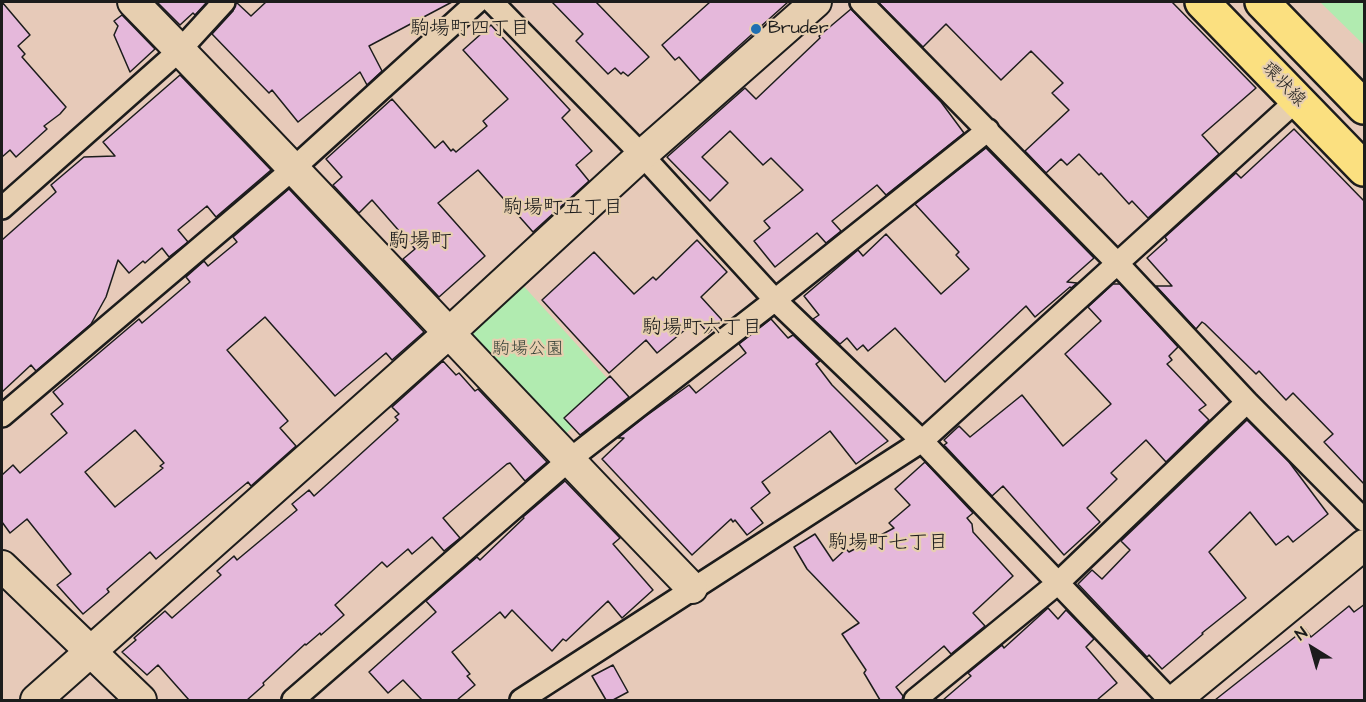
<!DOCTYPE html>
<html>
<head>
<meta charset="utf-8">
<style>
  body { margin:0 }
  #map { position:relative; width:1366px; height:702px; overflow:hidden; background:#e7cab9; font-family:"Architects Daughter",sans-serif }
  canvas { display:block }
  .frame { position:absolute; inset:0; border:3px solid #1c1c1c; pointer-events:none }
  .north { position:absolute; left:1282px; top:618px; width:60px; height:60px; -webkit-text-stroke:4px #e7cfb0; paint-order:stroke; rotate:323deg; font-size:16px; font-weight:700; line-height:24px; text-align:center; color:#1c1c1c }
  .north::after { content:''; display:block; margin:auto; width:21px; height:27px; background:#1c1c1c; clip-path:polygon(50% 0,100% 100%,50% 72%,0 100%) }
</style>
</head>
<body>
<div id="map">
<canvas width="1366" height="702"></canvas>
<div class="frame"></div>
<div class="north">N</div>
</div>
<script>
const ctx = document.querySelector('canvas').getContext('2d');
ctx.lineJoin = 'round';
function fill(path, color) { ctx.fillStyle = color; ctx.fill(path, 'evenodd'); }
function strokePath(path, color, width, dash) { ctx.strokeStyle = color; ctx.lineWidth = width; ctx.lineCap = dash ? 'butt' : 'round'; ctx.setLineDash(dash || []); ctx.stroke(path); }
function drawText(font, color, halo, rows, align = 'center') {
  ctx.font = font + ' "Architects Daughter","Klee One",sans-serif'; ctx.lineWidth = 4.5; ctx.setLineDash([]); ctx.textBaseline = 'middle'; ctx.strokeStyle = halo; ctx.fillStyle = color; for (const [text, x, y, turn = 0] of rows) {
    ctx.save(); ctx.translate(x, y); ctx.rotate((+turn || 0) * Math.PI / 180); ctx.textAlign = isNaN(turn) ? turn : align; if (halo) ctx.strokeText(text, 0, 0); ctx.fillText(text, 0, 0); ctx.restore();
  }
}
fill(new Path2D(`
  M1320 2H1364V45Z
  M520 282 617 389 557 441 462 336Z`), '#b1ebb0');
const building = new Path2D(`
  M2 2 30 35 18 46 25 54 22 57 66 107 60 114 44 126 47 129 16 157 10 150 2 157Z
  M157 2H207L195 15 193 13 180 25Z
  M236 2 251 16 266 2H452L369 46 382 71 367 85 360 72 298 122 272 90 269 93 212 34 233 11Z
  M552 2H596L649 57 628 76 623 72 621 74 615 68 608 74 576 41 583 34Z
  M710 2H788L700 81 679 57 675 60 662 45Z
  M878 2H1172L1256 88 1202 135 1219 154 1148 218 1132 201 1129 204 1101 173 1099 175 1079 154 1067 165 1061 159 1046 173 1025 151 1069 110 1052 93 1063 83 1031 51 1001 80 946 24 923 47Z
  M851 9 941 102 964 133 886 195 877 185 832 221 841 231 826 243 817 233 775 267 754 241 770 228 764 221 803 190 771 158 763 165 730 131 702 157 728 183 710 201 667 157 745 88 756 99 820 38 819 36Z
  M122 15 155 49 130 72 114 35 118 26 114 21Z
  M491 25 570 110 562 118 592 151 576 165 589 181 533 232 478 170 438 203 485 256 439 297 403 259 415 249 372 200 359 213 333 185 342 177 326 159 392 99 435 148 443 141 451 151 453 149 456 152 487 126 483 121 508 99 463 50Z
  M180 75 271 170 216 217 207 206 178 230 188 242 169 257 162 248 145 263 143 261 129 273 118 260 106 297 91 324 36 371 31 365 2 392V240L56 192 51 185 84 157 115 156 103 142Z
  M1294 129 1365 202V485L1324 442 1333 434 1293 393 1286 400 1259 371 1256 374 1205 324 1202 322 1196 329 1156 286H1172L1147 258 1167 240 1165 237 1236 173 1241 178Z
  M986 148 1094 258 1067 282 1077 283 1071 288 1070 287 1035 317 1026 306 945 382 895 328 868 351 863 345 857 350 847 338 840 344 813 319 819 315 804 296 858 250 863 256 886 234 941 294 969 269 956 255 959 252 915 204Z
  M289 189 424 332 392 360 386 353 335 396 265 317 227 350 288 421 280 428 296 446 251 486 248 482 156 559 150 552 107 589 109 592 83 614 57 585 71 574 27 519 10 533 2 522V475L13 465 20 473 67 433 51 414 63 404 53 392 139 319 142 323 190 282 186 277 204 261 208 266 237 242 233 237ZM135 430 164 463 160 466 163 468 115 507 85 472Z
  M697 240 727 272 701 297 722 320 708 333 697 320 657 353 646 340 609 373 542 300 594 252 634 294 653 277 656 280Z
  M1113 284H1120L1178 347 1169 356 1172 360 1167 364 1206 405 1199 410 1209 420 1166 462 1146 440 1111 473 1117 479 1087 508 1100 522 1064 555 1003 486 992 496 944 445 947 443 944 440 959 426 970 437 1022 395 1063 446 1111 404 1065 354 1101 321 1088 307Z
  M771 319 788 338 793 335 820 361 816 364 832 385 888 441 856 464 830 431 762 482 770 493 751 508 763 523 747 535 735 520 733 522 731 519 692 555 602 459 624 438H618L646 416 689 385 696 393 746 353 739 344Z
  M443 361 456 375 459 373 475 391 478 389 547 462 525 481 510 463 507 464 443 518 460 538 444 551 432 537 412 554 408 549 387 567 382 562 335 605 344 615 321 635 320 633 306 645 305 644 263 683 264 685 247 700H189L158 665 147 675 122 652 136 640 134 638 165 611 172 618 221 575 217 571 234 556 237 560 297 510 292 504 309 490 314 496 343 470 398 420 395 417 399 414 392 407Z
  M610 376 629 397 580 435 564 418Z
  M1247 420 1289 462 1328 514 1293 542 1288 536 1276 545 1250 512 1209 552 1246 598 1202 633 1203 634 1162 669 1149 655 1147 657 1078 584 1092 570 1102 579 1130 550 1121 541Z
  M925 462 973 513 967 518 972 524 973 532 1013 576 973 613 985 626 951 654 944 646 896 687 903 696 902 700H880L864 673 866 670 842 634 859 623 807 569 794 547 815 534 833 561 846 549 849 552 894 528 889 523 910 505 895 489Z
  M565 481 620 538 613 544 653 590 622 618 608 601 566 641 563 639 552 651 512 610 505 618 500 612 452 652 470 674 467 676 475 685 457 700H422L403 680 388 693 369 672 436 612 426 601 477 557 480 560 524 518 523 517Z
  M1365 604V700H1215L1305 629 1311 637 1349 606 1354 612Z
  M1048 608 1058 619 1066 610 1094 639 1086 647 1117 683 1097 700H943L971 676 968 673 1002 645 1004 648Z
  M613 665 628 692 613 700H606L592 676Z`);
fill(building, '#e5b8db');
strokePath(building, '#1c1c1c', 1.5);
const street = new Path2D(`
  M492 2 642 155 775 300 922 441 1170 700
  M861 2 1118 264 1247 402 1364 520
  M2 208 180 50 224 2
  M2 416 294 168 477 2
  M293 700 569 460 775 300 988 130
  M521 700 922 441 1297 100
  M915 700 1058 583 1247 402`);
const secondary = new Path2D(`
  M133 2C322 195 504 394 692 588
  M2 566 141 700
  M36 700 450 332 642 155 816 2
  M1175 700 1364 545`);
const primary = new Path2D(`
  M1202 2 1364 169
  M1262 2 1364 107`);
strokePath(street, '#1c1c1c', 26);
strokePath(secondary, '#1c1c1c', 34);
strokePath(primary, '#1c1c1c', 38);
strokePath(street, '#e7cfb0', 21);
strokePath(secondary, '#e7cfb0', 30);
strokePath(primary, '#fbe080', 33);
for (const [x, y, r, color] of [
  [756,29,6,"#1f6fb2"]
]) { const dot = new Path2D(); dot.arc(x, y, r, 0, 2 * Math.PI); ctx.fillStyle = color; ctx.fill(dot); strokePath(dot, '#e7cfb0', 2); }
drawText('18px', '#1c1c1c', '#e7cfb0', [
  ["Bruder",768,29]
], 'left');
drawText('18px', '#1c1c1c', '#e7cfb0', [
  ["環状線",1283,85,46]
]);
drawText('18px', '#3a453a', '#e7cfb0', [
  ["駒場公園",528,350]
]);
drawText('20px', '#1c1c1c', '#e7cfb0', [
  ["駒場町四丁目",470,30],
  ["駒場町五丁目",563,209],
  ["駒場町六丁目",702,329],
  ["駒場町七丁目",888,544]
]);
drawText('21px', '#1c1c1c', '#e7cfb0', [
  ["駒場町",420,243]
]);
</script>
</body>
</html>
